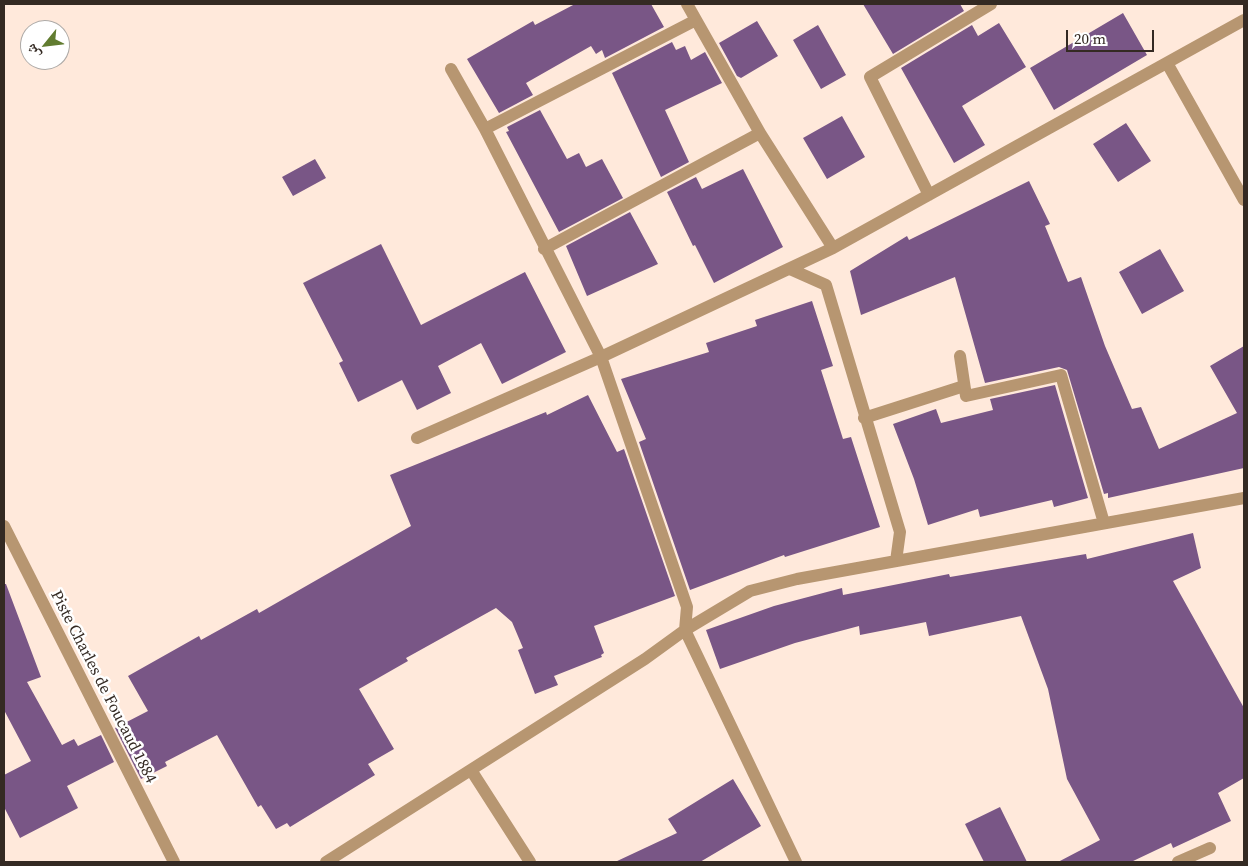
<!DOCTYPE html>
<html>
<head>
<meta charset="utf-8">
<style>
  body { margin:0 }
  #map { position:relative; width:1248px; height:866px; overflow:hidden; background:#ffe9db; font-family:"Source Serif 4","Noto Naskh Arabic",serif }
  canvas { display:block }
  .frame { position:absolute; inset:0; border:5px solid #342a23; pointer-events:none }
  .north { position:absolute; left:20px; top:20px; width:50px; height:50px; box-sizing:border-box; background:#fff; border:1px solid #aeaaa7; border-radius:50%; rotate:241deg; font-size:14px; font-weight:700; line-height:20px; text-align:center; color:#342a23 }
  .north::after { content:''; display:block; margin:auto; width:18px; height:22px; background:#617c30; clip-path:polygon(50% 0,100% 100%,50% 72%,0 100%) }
  .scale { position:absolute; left:1066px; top:30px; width:88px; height:22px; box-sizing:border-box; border:2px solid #342a23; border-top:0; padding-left:6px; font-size:15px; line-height:18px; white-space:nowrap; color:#342a23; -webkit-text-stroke:4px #fff; paint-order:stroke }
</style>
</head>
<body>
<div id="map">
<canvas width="1248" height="866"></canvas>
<div class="frame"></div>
<div class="north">ش</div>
<div class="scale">20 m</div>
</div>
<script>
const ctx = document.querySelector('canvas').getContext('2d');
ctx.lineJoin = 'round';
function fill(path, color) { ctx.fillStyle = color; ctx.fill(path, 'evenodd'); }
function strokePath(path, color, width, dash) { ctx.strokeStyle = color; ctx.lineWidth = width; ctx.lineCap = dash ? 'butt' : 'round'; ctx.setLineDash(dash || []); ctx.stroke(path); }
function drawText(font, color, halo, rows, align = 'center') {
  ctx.font = font + ' "Source Serif 4",serif'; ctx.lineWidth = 5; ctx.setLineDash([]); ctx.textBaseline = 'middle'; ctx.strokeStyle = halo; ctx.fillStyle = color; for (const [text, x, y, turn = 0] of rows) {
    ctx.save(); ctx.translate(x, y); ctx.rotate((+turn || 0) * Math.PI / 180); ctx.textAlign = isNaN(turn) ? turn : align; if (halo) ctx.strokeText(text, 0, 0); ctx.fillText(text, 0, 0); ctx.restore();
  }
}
fill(new Path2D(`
  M575 4H651L664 27 605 58 602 50 596 54 591 46 526 83 533 95 499 113 467 59 533 21 535 25Z
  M863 4H960L964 11 893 54Z
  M1123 13 1147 55 1054 110 1030 68Z
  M757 21 778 56 741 78 737 76 719 43Z
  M999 23 1026 67 962 106 985 145 954 163 901 68 972 25 978 36Z
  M818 25 846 75 821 89 793 40Z
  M672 42 676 50 685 46 691 60 705 52 722 83 665 110 689 162 661 177 612 73Z
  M540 110 567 159 579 153 586 167 602 159 623 198 559 232 506 132 509 131 507 127Z
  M842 116 865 157 827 179 803 138Z
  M1126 123 1151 161 1118 182 1093 144Z
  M315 159 326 178 293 196 282 177Z
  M743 169 783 247 714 283 695 245 693 246 667 192 696 177 702 189Z
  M1029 181 1050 224 1045 226 1068 282 1081 277 1105 346 1132 409 1141 407 1159 449 1237 413 1210 366 1244 346V468L1108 498V493L1104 494 1067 370 1059 367 985 383 955 277 861 315 850 271 907 236 909 240Z
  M630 212 658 264 587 296 566 246Z
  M381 244 421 325 525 272 566 352 502 384 481 343 438 366 451 393 417 410 402 380 358 402 339 363 343 361 303 283Z
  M1160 249 1184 291 1142 314 1119 272Z
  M812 301 833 366 821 370 843 439 851 437 880 527 785 557 784 555 690 590 639 442 646 439 621 379 709 352 706 343 757 326 755 320Z
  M1055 385 1088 498 1054 507 1052 500 980 517 978 509 928 525 914 479 893 424 936 409 941 423 993 410 990 399Z
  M588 395 617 452 624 449 675 596 594 626 604 653 601 655 602 657 554 676 558 685 535 694 518 650 523 648 512 622 496 608 406 658 408 661 359 689 394 749 368 764 375 775 290 827 287 823 276 829 261 805 258 807 217 735 165 762 167 766 141 779 115 728 148 711 128 676 199 636 201 640 257 609 259 613 411 526 390 475 546 412 547 415Z
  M1193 533 1201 568 1173 581 1244 708V778L1218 793 1231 821 1173 848 1171 843 1131 862H1058L1100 840 1067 779 1048 689 1021 616 929 636 926 622 860 635 859 626 795 643 720 669 706 630 774 606 842 588 843 595 949 574 950 577 1086 554 1087 559Z
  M4 584H6L41 677 27 682 62 745 74 739 78 746 101 735 114 762 67 786 78 808 20 838 4 807V775L31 761 4 710Z
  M733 779 761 826 700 862H615L677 833 668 819Z
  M1000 807 1027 862H984L965 824Z`), '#795686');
strokePath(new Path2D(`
  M687 4 760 133 833 248
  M1167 63 1244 200
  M451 69 485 129 601 357 687 607 685 630 796 862
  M485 129 696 20
  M929 195 870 77 991 4
  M544 249 760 133
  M790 269 826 285 900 532 896 561
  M960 356 966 396 1061 375 1104 523
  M864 418 964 386
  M417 438 601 357 833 248 1244 20
  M4 526 174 862
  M471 770 530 862
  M326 862 645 659 685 630 750 591 797 579 1244 498
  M1178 862 1210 848`), '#b79671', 12);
drawText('16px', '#342a23', '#fff', [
  ["Piste Charles de Foucaud 1884",103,687,63]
]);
</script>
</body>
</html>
